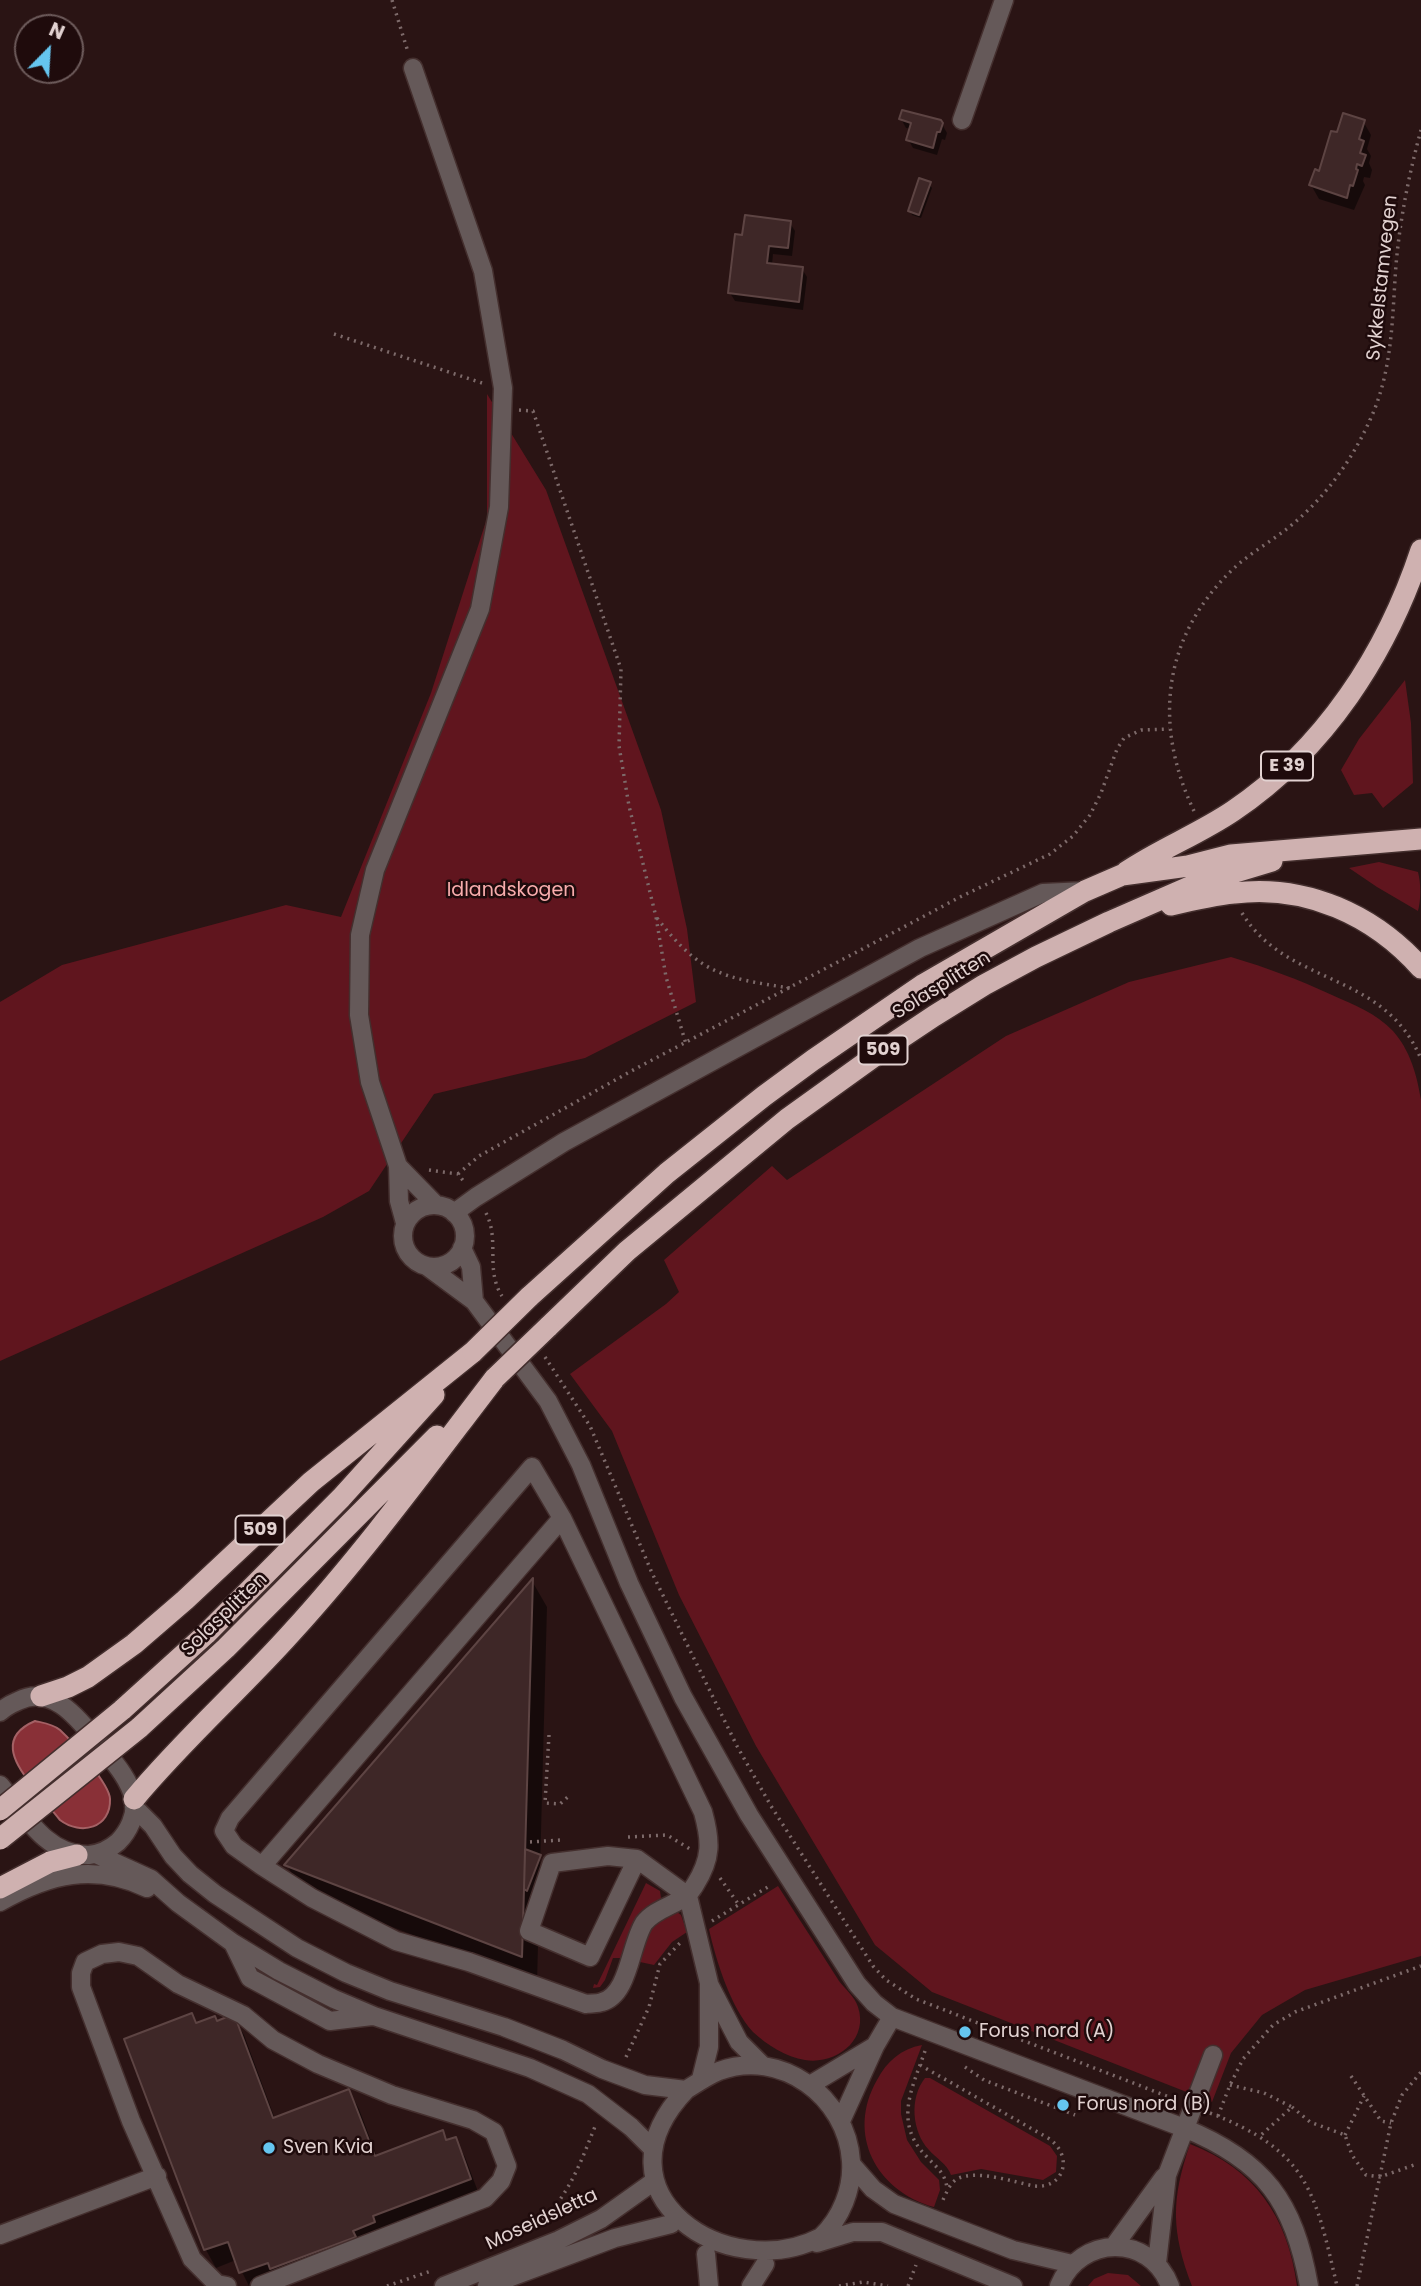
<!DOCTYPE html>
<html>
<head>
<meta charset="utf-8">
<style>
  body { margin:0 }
  #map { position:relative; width:1421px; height:2286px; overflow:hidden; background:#2a1414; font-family:Poppins,sans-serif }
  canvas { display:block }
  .north { position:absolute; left:14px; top:14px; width:70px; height:70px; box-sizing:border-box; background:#1f0b0c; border:2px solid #6d5b5b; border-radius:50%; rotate:24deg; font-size:19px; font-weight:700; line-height:28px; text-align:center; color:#e2d2d1 }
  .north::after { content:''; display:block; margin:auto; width:24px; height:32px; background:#65c5ef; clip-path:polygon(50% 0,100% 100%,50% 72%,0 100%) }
</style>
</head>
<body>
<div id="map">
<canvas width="1421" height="2286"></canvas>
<div class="north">N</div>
</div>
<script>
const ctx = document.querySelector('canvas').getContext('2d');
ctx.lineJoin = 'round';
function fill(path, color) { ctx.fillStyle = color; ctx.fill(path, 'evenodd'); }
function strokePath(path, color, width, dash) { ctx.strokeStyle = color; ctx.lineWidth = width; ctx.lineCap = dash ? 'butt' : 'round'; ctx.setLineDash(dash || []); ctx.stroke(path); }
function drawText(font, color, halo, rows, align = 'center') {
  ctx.font = font + ' Poppins,sans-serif'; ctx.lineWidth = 5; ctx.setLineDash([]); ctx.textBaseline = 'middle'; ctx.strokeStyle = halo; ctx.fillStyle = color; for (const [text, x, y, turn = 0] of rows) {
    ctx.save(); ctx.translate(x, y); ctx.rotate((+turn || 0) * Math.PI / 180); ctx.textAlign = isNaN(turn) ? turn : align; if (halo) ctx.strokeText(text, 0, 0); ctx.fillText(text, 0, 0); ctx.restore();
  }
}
fill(new Path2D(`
  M487 394 546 490 661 810 687 929 696 1002 585 1058 434 1094 369 1191 323 1217 0 1361V1002L62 965 286 905 341 917 431 693 487 518Z
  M1405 680 1411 723 1413 783 1383 808 1372 793 1354 795 1341 770 1359 739Z
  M1379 862 1418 872C1421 883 1421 900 1418 911L1377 887 1349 868Z
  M1231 957C1268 968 1297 979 1332 995 1354 1005 1376 1013 1393 1031 1410 1050 1417 1075 1421 1100V1956L1305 1990 1262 2015 1231 2053 1212 2102 932 1992 875 1945 756 1746 679 1595 612 1431 570 1374 666 1304 679 1292 664 1260 772 1166 787 1180 1006 1036 1129 982Z
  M646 1883 660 1891 661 1898 636 1919 629 1932 622 1958H613L605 1980 600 1987 593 1988 594 1984 597 1985Z
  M778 1886C798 1918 819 1949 839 1981 845 1989 855 1997 858 2007 869 2040 836 2065 805 2060 786 2057 767 2045 753 2032 731 2008 716 1961 709 1929Z
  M677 1912 681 1915 687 1932 672 1942 654 1965 640 1962C640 1938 654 1921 677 1912Z
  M922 2045 901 2101V2114L907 2140 921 2162 939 2180 940 2190 934 2207C876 2191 846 2134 877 2080 887 2061 901 2049 922 2045Z
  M925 2078H930L1050 2146 1057 2156 1056 2172 1043 2180 981 2169 951 2175C947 2164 936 2158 929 2150 912 2132 909 2098 925 2078Z
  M1190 2144C1255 2169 1288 2217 1297 2286H1192C1171 2231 1171 2200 1190 2144Z
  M1108 2273 1128 2275 1141 2286H1088L1094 2279Z`), '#60151e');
const water = new Path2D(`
  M35 1721C44 1723 53 1724 60 1730 72 1741 110 1785 110 1799 111 1828 81 1836 60 1820 51 1809 41 1797 32 1785 12 1761 0 1736 35 1721Z`);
fill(water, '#893037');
strokePath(water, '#a46165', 2);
fill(new Path2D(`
  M901 119 942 124 947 133 945 140 942 139 937 155 913 148 908 139 911 129 906 128Z
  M1363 121 1371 135 1367 149 1371 156 1369 163 1372 170 1370 178 1364 177 1363 181 1365 185 1354 210 1319 199 1311 185 1320 173 1338 135Z
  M929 184 932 188 921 218 912 215 910 211Z
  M790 223 795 231 792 256 773 254 772 265 802 269 807 277 803 310 735 301 730 293 744 236Z
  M532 1581 547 1607 537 1983 302 1892 287 1865Z
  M192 2015 197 2024 217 2023 233 2017 244 2035 275 2119 349 2091 359 2109 377 2157 455 2139 465 2157 480 2197 362 2249 365 2256 284 2286H249L236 2260 216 2268 206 2250 126 2040Z`), '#0007');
const building = new Path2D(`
  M902 110 941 120 943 123 940 132H937L933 148 906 140 911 123 899 119Z
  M1343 113 1365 120 1359 139 1364 141 1360 153 1366 155 1362 166 1357 164 1356 169 1358 170 1353 186 1350 185 1347 198 1309 185 1315 169 1319 171 1331 131 1337 132Z
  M919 178 931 182 919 215 908 211Z
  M745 215 791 221 788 248 769 246 767 263 803 267 799 302 728 293 735 234 742 235Z
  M533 1578 524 1889 522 1957 284 1865Z
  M525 1849 541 1855 527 1891 524 1889Z
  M192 2013 196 2023 215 2016 217 2021 234 2014 273 2118 349 2089 375 2156 443 2130 446 2140 456 2137 471 2179 373 2216 375 2222 353 2231 356 2237 270 2269 268 2263 239 2273 228 2242 204 2250 124 2039Z`);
fill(building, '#3e2727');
strokePath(building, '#5d4443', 2);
const minor = new Path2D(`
  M962 120 1004 0
  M398 1166 436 1205
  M403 1236a31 31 0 1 1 62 0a31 31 0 1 1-62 0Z
  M454 1213 476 1197 564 1142 920 948 1043 893 1085 891
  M405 1223 399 1201 398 1166 370 1082 359 1015 360 935 375 870 480 609 499 507 503 388 483 271 413 68
  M462 1248 471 1267 474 1301
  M428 1267 474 1301 548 1401 581 1465 629 1583 683 1697 749 1815 857 1984 874 2003 892 2017 1184 2128C1265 2161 1294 2202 1309 2286
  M532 1467 562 1518 703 1812C711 1841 712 1858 695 1885 692 1889 690 1894 685 1897 672 1906 654 1910 644 1923 630 1945 629 1995 602 2002 597 2004 591 2003 586 2004L469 1962 396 1941 312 1898 262 1866 234 1846 224 1831 230 1818Z
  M0 1712C5 1707 11 1704 18 1701 53 1683 80 1721 100 1745 113 1761 129 1778 134 1799 137 1815 128 1832 118 1842 110 1849 99 1854 89 1855 47 1856 24 1814 0 1785
  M134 1807 153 1826 173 1856 190 1874 215 1894 297 1948 346 1973 390 1991 504 2027 563 2050 602 2069 645 2085 686 2090C697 2083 707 2076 719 2071 781 2048 847 2097 851 2161 853 2189 841 2218 821 2237 727 2286 588 2193 686 2090
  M96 1854 151 1879 178 1903 233 1943 279 1971 334 1999 374 2016 530 2068 588 2094 631 2127 653 2149
  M608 1856 637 1859 590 1957 529 1931 552 1863Z
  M637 1859 688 1896 709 1983V2047L701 2079
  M262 1866 562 1518
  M0 1902C49 1874 94 1863 147 1888
  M233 1943 250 1978 330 2021 372 2016
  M710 1986 739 2042 763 2066
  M810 2085 875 2046
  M841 2121 875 2046 892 2017
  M852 2165 873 2189 894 2204 1013 2250 1072 2264
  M0 2235 157 2176
  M817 2243 853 2232H882L1013 2286
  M1114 2246 1164 2177
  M706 2254 709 2286
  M1157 2263 1167 2175 1213 2055
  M227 2286 217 2284 192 2259 131 2121 81 1987V1973L85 1962 102 1954 119 1952 138 1956 178 1984 243 2015 273 2040 318 2064 392 2095 473 2120 494 2132 507 2166 501 2181 485 2198 260 2286
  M444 2286 559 2240 601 2219 653 2182
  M487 2286 615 2238 671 2224
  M751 2286 765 2264
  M1059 2286C1080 2235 1150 2233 1170 2286`);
const highway = new Path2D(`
  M1126 872C1160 849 1199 834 1233 811 1325 749 1387 653 1421 550
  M1171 905C1192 900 1213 895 1234 893 1306 884 1374 915 1421 968
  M529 1297 667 1173 764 1096 813 1060 924 984 1085 891 1122 875 1188 866 1231 855 1421 839
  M548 1327 627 1251 787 1119 883 1050 934 1016 984 985 1036 957 1109 922 1196 884 1272 861
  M41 1696 68 1687 88 1677 134 1644 185 1600 311 1482 473 1352
  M122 1710 206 1634 341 1498 434 1395
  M139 1728 226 1648 437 1436
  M134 1799C183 1740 241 1689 292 1632 365 1552 429 1464 495 1378
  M0 1888 50 1862 77 1855`);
strokePath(minor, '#442f2e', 21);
strokePath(highway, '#442f2e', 24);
strokePath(new Path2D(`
  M392 0 408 52
  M334 334 482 383
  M519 410 533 411 621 669 619 746 629 806 656 917 666 977 686 1044
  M1194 811C1153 725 1162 637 1233 569 1249 554 1270 542 1288 528 1324 499 1351 462 1370 420 1393 370 1392 318 1396 265 1400 219 1409 174 1421 130
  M1242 913C1287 987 1384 970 1421 1059
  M657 918C700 974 723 978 790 988
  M429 1170 458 1174 465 1183
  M458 1174 479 1156 635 1069 868 946 960 897 1050 854 1073 836 1090 815 1101 793 1117 749 1124 738 1141 730 1169 729
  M486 1213C500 1240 485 1270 502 1296
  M545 1357 590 1426 652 1573 737 1746 771 1806 873 1966 886 1980 916 1999 1177 2100
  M549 1735 545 1803 560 1804 570 1795
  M628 1837 667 1835 690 1849
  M530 1842 561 1840
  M720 1878 739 1905
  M712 1921 771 1885
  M925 2051C912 2089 893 2123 927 2157 937 2168 945 2173 947 2188
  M626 2057 649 2007 660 1964 680 1943
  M920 2065 1048 2138C1074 2155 1065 2189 1034 2186 1014 2182 976 2169 957 2179 949 2184 946 2194 942 2202
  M965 2067 984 2080 1075 2115
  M1351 2076 1381 2121 1391 2123
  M1230 2085 1264 2093 1292 2107 1260 2136
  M1292 2107 1310 2122 1345 2135 1352 2155 1366 2175 1380 2177 1414 2165
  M1210 2113C1308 2151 1315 2191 1337 2286
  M1218 2116 1230 2085 1243 2059 1273 2025 1295 2012 1421 1966
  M1345 2135 1364 2096
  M532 2229C567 2202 580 2164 596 2124
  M387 2286 431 2271
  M839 2286 863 2282 888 2286
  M908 2286 916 2265
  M1357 2286 1391 2123 1402 2095 1421 2072`), '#7d6a6a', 3.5, [2, 5]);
strokePath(minor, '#655959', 18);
strokePath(highway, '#cfb1b0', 21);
const highwayBridge = new Path2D(`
  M473 1352 529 1297
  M495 1378 548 1327
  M0 1810 122 1710
  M0 1839 139 1728`);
strokePath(highwayBridge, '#442f2e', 24, []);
strokePath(highwayBridge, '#cfb1b0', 21);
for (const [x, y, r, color] of [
  [965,2032,7,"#65c5ef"],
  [1063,2105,7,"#65c5ef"],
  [269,2148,7,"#65c5ef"]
]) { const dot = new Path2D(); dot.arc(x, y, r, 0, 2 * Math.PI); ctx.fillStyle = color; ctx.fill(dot); strokePath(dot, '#1f0b0c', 2.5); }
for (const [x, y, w] of [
  [1287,766,52],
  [883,1050,49],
  [260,1530,49]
]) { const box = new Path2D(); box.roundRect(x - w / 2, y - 14.5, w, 29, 5); ctx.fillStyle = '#1f0b0c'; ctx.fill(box); strokePath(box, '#e2d2d1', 2); }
drawText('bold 18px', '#e2d2d1', null, [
  ["E 39",1287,766],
  ["509",883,1050],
  ["509",260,1530]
]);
drawText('19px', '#e2d2d1', '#1f0b0c', [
  ["Sykkelstamvegen",1383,278,-84],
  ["Solasplitten",942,986,-32],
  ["Solasplitten",225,1615,-44],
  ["Moseidsletta",542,2220,-25]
]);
drawText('19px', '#f8acac', '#1f0b0c', [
  ["Idlandskogen",511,891]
]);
drawText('19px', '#e2d2d1', '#1f0b0c', [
  ["Forus nord (A)",979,2032],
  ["Forus nord (B)",1077,2105],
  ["Sven Kvia",283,2148]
], 'left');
</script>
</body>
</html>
